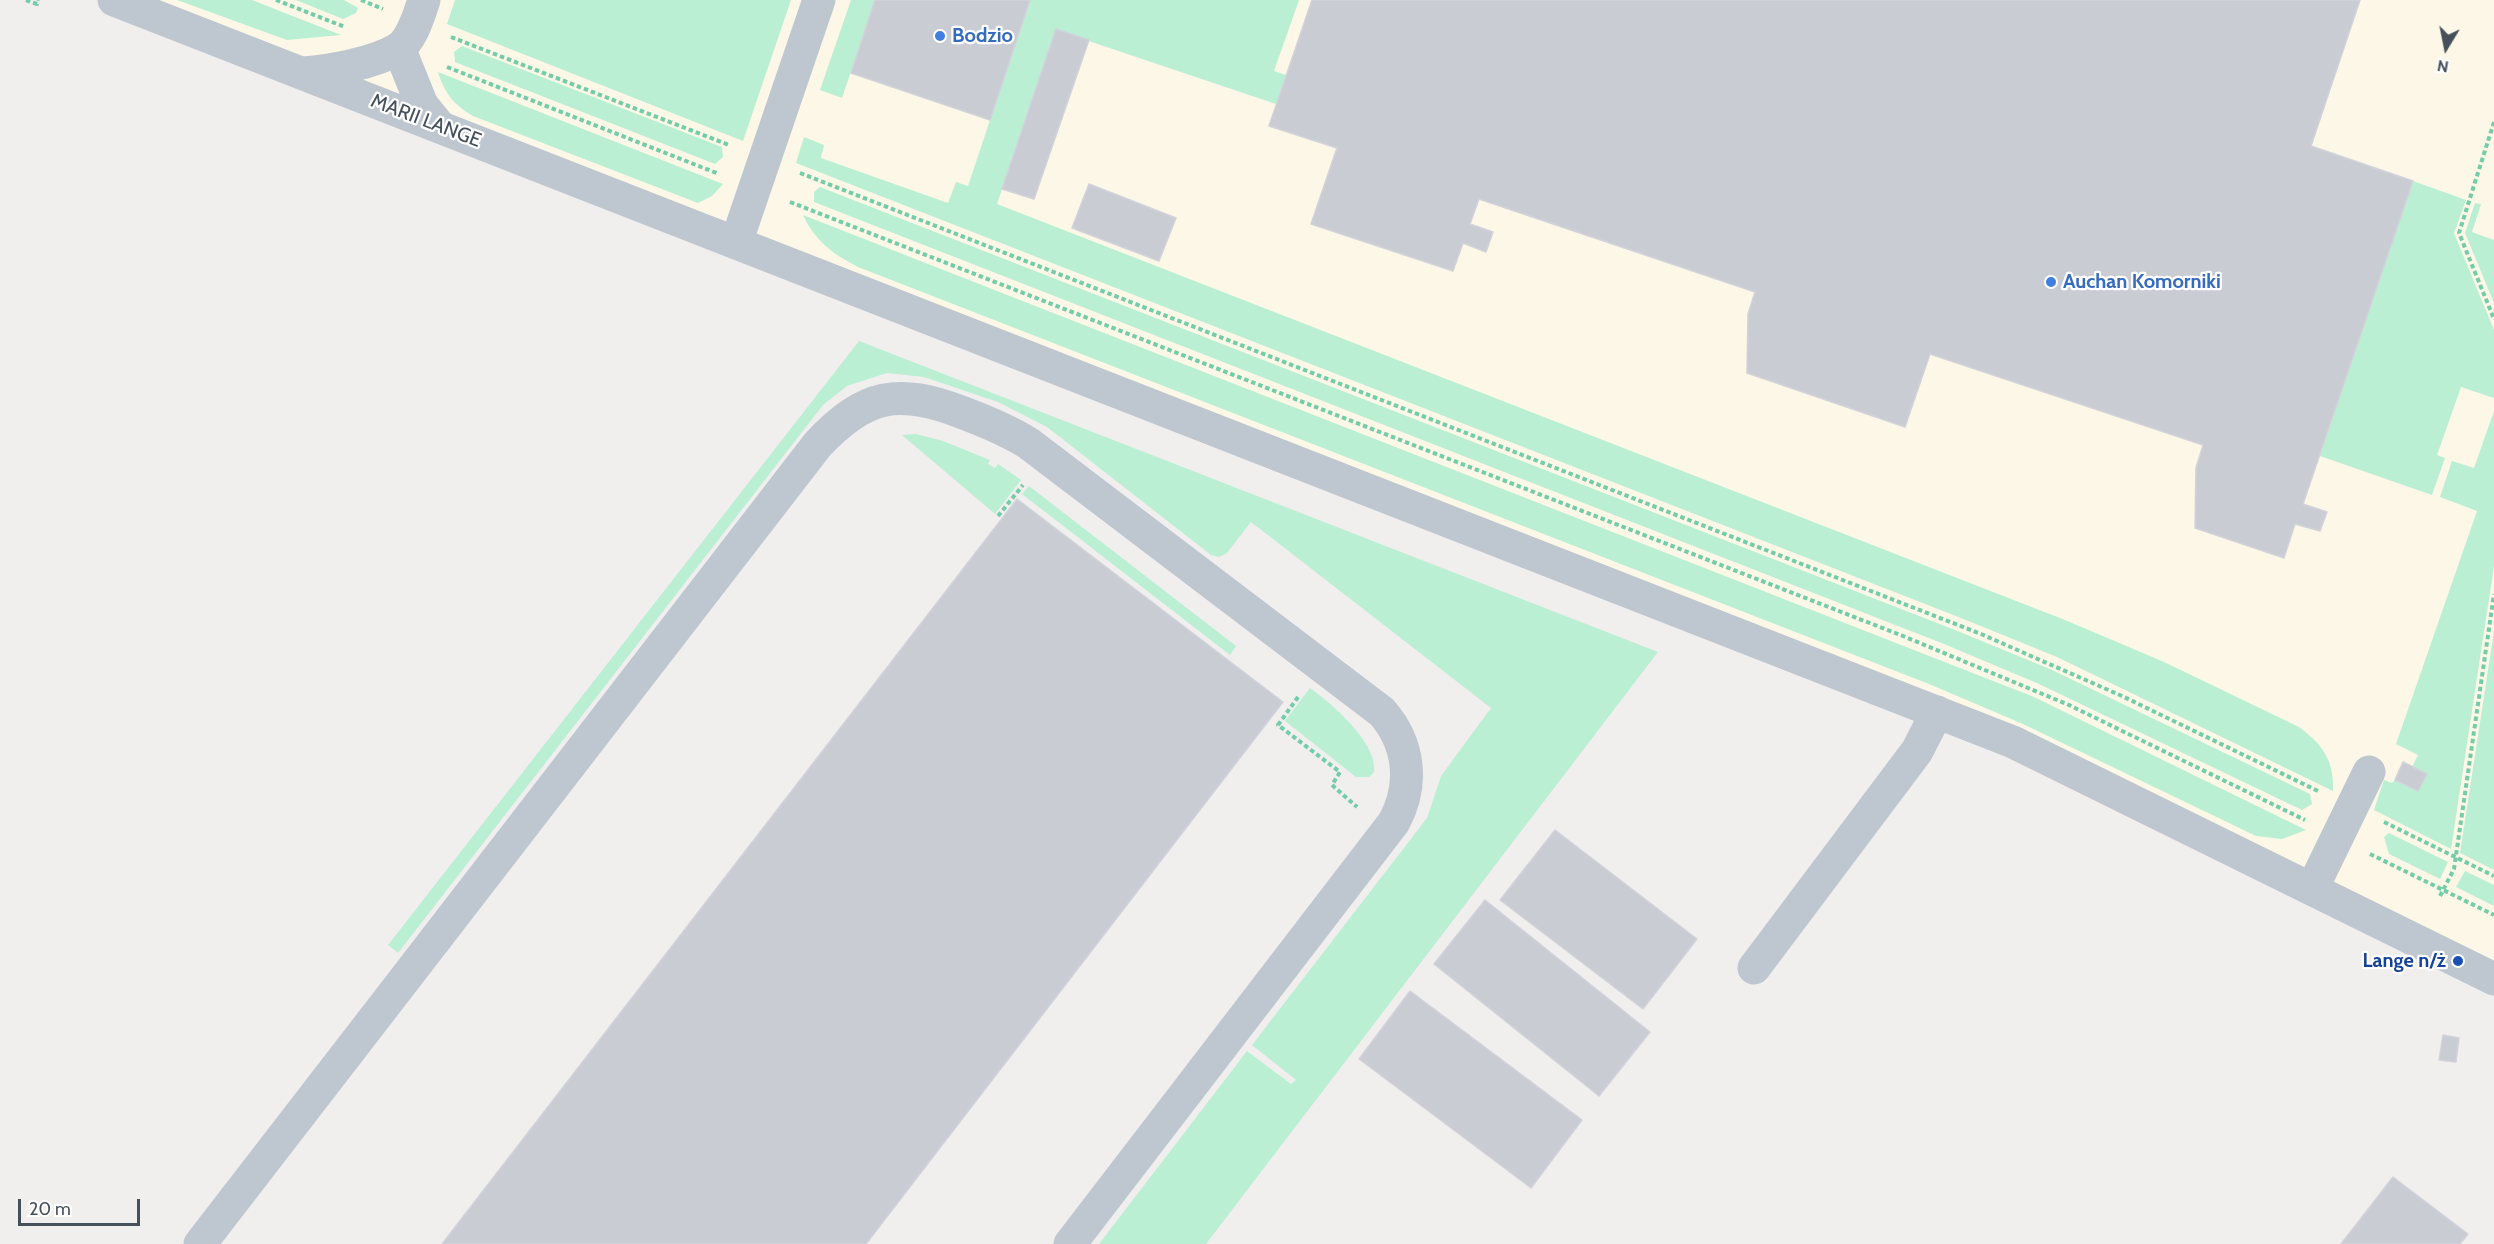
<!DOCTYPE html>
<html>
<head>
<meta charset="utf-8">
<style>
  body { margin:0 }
  #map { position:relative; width:2494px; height:1244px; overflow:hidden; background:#f1eeee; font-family:Cabin,sans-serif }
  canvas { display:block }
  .north { position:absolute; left:2416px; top:18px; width:60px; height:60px; -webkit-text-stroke:4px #fff; paint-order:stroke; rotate:190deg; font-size:16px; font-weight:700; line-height:24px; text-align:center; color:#46505b }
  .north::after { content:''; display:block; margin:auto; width:21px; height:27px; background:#46505b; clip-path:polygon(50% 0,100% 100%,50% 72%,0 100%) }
  .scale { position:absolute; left:18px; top:1199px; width:122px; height:27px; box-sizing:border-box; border:3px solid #46505b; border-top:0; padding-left:8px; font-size:18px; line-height:21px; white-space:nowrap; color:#46505b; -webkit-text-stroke:4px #fff; paint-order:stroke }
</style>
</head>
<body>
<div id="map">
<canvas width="2494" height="1244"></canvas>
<div class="north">N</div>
<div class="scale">20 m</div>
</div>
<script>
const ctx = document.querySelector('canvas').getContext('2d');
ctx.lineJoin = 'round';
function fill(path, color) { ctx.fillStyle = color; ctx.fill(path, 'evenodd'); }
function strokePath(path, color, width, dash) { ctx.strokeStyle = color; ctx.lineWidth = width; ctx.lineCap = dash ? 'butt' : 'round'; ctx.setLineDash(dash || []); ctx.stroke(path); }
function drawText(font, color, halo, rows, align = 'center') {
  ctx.font = font + ' Cabin,sans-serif'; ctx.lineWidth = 4.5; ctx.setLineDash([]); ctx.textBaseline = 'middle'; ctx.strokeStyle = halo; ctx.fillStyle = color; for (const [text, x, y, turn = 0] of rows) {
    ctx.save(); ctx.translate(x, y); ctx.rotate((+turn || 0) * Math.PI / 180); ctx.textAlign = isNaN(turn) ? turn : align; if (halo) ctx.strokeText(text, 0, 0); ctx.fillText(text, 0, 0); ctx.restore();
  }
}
fill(new Path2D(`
  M114 0H2494V979L2114 791Z`), '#fcf7e6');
fill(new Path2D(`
  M177 0H252L341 35 287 40Z
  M296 0H344L358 8 356 13 343 19Z
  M455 0H791L743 141 447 24Z
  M851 0H875L842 98 820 90Z
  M1030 0H1299L1274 71 1286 75 1276 104 1056 30 997 204 2065 620 2164 662 2299 727C2323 745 2334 760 2333 791L2057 657 1961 618 796 163 804 137 824 145 821 158 948 203 956 182 968 186Z
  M462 46 722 147 723 157 715 164 455 62 454 52Z
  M438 72 723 184 712 196 698 203 473 116C455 106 444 93 438 72Z
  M2413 181 2466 200 2454 233 2494 330V398L2461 387 2437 455 2445 458 2432 495 2320 456Z
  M820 187 1955 630 2050 669 2310 794 2312 804 2302 810 2039 684 1944 644 814 202V192Z
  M2475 203 2481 204 2472 232 2494 240V303L2465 233Z
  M803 215 2034 697 2306 830 2282 839 2256 836 2023 724 1929 684 858 267C833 254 815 241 803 215Z
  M859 341 1658 652 1206 1244H1099L1247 1051 1291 1084 1296 1080 1252 1045 1427 818 1441 776 1491 708 1251 522 1227 553 1219 557 1211 555 1047 427 998 402 924 377 887 373 847 386 823 405 398 953 388 945Z
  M2494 411V566L2451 849 2374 810 2384 780 2392 783 2395 780 2418 791 2426 774 2412 767 2418 755 2396 744 2477 511 2440 497 2452 461 2474 468Z
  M916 434 943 441 990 460 988 464 995 468 998 464 1021 480 995 514 902 435Z
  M1029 486 1236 646 1230 655 1022 494Z
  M2494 631V870L2460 853Z
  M1310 688C1330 702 1379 744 1374 772L1369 777H1356L1285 721Z
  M2389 833 2448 862 2440 879 2389 854 2384 837Z
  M2465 871 2494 885V906L2456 887Z`), '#bbefd3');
const building = new Path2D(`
  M875 0H1030L990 120 851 73Z
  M1312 0H2360L2311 146 2413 181 2303 504 2327 512 2320 531 2295 524 2284 558 2195 528 2196 468 2203 445 1930 354 1905 427 1747 373 1748 314 1755 292 1479 199 1470 224 1493 232 1486 252 1463 243 1453 271 1311 224 1337 148 1269 126Z
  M1056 29 1089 40 1034 199 1002 189Z
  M1089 184 1176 218 1159 261 1072 228Z
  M1017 499 1283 702 866 1244H442Z
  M2403 762 2427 774 2418 791 2395 780Z
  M1555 830 1697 939 1643 1009 1500 900Z
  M1485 900 1650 1032 1599 1096 1434 964Z
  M1410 991 1582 1120 1531 1188 1359 1059Z
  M2443 1035 2459 1038 2456 1062 2439 1060Z
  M2393 1177 2468 1234 2460 1244H2341Z`);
fill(building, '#caccd4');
strokePath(building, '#d2d3da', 1.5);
strokePath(new Path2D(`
  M26 0 37 4 38 0
  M276 0 345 27
  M361 0 383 9
  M451 37 729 145
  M447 67 719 174
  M2494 122 2459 233 2494 319
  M800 173 1981 634 2122 696 2318 791
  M790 202 1903 636 2069 705 2305 820
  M998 516 1023 485
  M1298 697 1278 725 1340 772 1332 785 1357 807
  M2384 822 2494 876
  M2370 854 2494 915
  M2440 896 2454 869 2494 594`), '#73cda8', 4, [4.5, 3]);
strokePath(new Path2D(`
  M114 0 2013 742 2494 979
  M399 48 422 105 439 126
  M303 73C330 71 374 63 398 49 412 40 419 15 424 0
  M736 243 819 0
  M2312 889 2369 772
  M1754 968 1917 751 1937 712
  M200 1244 818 444C865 394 898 388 961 412 985 421 1007 430 1028 443L1382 712C1410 744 1414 785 1394 822L1070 1244`), '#bec7d0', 33);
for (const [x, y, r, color] of [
  [940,36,6,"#3f7fe0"],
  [2051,282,6,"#3f7fe0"],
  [2458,961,6,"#1a4fb4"]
]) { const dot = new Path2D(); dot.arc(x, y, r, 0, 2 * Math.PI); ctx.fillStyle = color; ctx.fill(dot); strokePath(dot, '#fff', 2); }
drawText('bold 20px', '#366cbe', '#fff', [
  ["Bodzio",952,36],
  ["Auchan Komorniki",2063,282]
], 'left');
drawText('20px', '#46505b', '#fff', [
  ["MARII LANGE",426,121,21]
]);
drawText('bold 20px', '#164399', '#fff', [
  ["Lange n/ż",2446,961]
], 'right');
</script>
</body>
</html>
